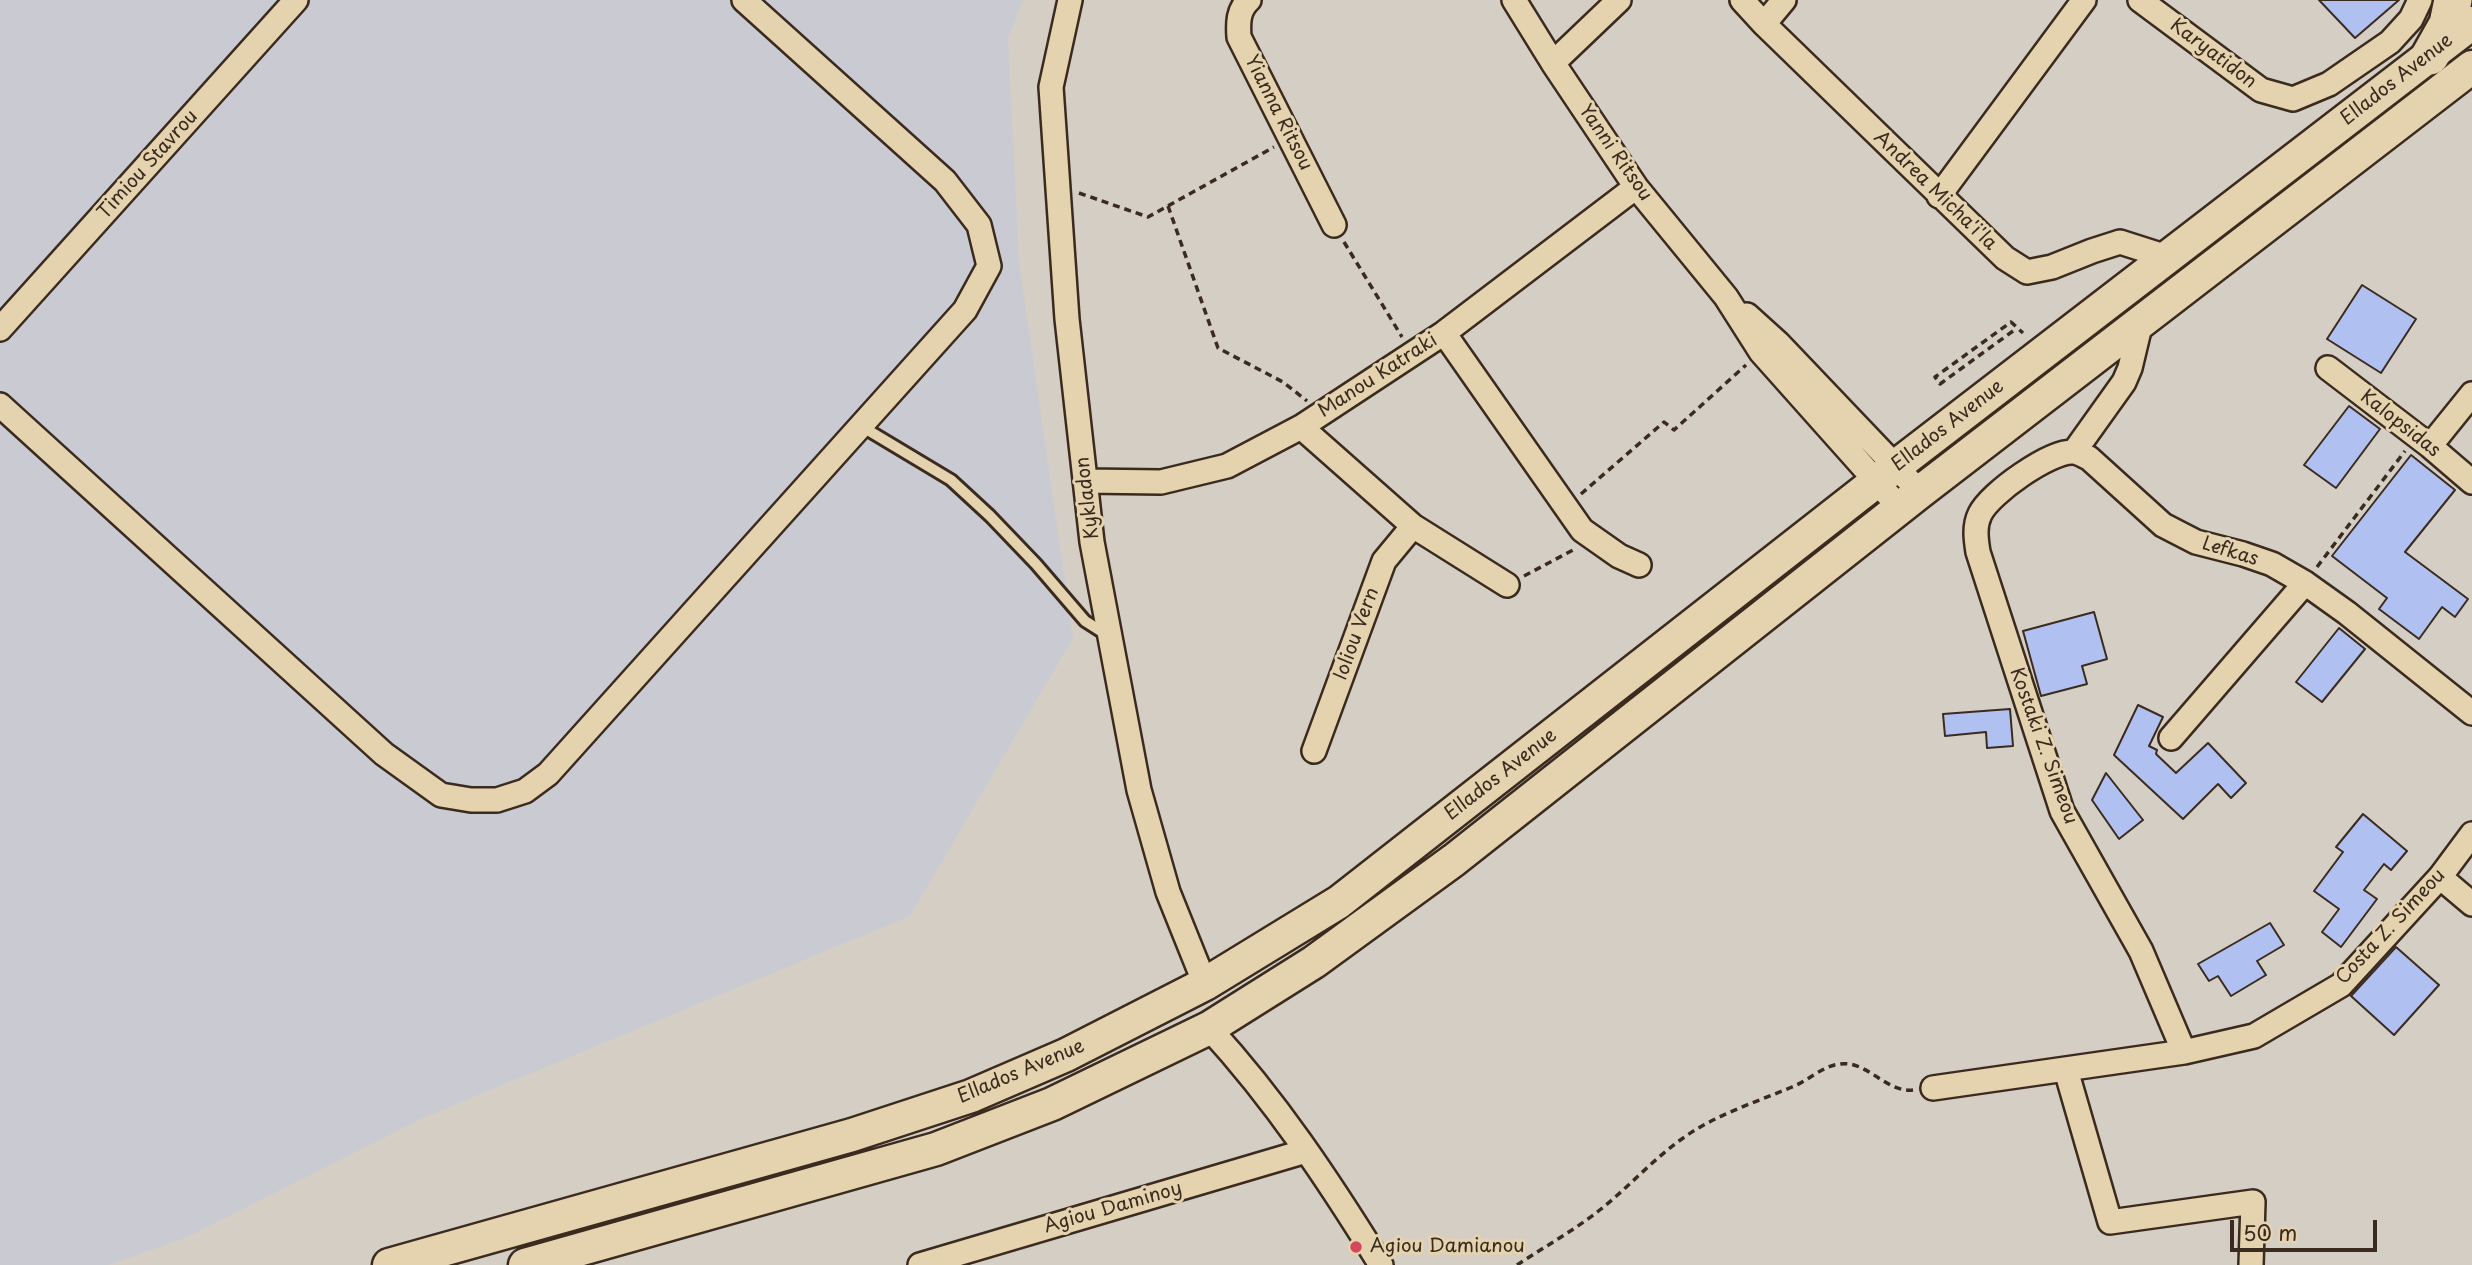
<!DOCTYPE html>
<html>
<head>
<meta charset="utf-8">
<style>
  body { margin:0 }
  #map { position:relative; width:2472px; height:1265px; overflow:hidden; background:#d5cec4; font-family:"Playpen Sans",sans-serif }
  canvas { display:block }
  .scale { position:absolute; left:2230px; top:1220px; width:147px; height:32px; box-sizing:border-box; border:4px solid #3b2a1e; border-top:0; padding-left:9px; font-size:21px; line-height:24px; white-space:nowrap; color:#3b2a1e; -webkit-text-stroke:5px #e5d3b0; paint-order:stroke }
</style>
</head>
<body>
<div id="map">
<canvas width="2472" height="1265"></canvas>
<div class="scale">50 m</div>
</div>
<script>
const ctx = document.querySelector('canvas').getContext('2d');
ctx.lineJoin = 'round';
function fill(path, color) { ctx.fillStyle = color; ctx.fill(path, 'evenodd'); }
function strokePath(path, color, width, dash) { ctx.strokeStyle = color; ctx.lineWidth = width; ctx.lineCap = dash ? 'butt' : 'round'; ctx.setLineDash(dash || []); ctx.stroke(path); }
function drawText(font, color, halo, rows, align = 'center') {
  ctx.font = font + ' "Playpen Sans",sans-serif'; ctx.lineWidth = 6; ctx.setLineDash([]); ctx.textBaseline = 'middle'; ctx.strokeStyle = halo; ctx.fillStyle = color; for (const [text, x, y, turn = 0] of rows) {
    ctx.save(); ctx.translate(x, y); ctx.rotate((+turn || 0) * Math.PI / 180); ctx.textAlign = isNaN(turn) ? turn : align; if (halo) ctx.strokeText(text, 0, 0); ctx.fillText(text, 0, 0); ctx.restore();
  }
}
fill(new Path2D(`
  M0 0H1023L1008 39 1019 262 1073 638 910 916 425 1117 185 1238 108 1265H0Z`), '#cacad2');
const building = new Path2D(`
  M2319 0H2399L2355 38Z
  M2362 285 2416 319 2381 373 2327 339Z
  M2349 406 2380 429 2336 488 2304 465Z
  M2411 455 2455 490 2405 552 2468 599 2455 617 2442 607 2419 639 2379 609 2387 598 2332 556Z
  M2094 612 2107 659 2082 666 2087 684 2041 696 2023 631Z
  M2339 628 2365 649 2322 702 2296 682Z
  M2138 705 2163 717 2149 746 2157 750 2156 754 2176 773 2208 743 2246 783 2231 798 2218 784 2183 819 2114 755Z
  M2010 709 2013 746 1987 748 1986 732 1945 736 1943 714Z
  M2106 773 2143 820 2119 839 2092 800Z
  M2363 814 2407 851 2391 870 2384 864 2364 890 2377 899 2341 947 2322 932 2339 909 2314 891 2343 852 2336 847Z
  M2270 923 2284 945 2257 961 2266 975 2231 996 2218 976 2209 981 2198 964Z
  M2396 947 2439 985 2394 1035 2351 996Z`);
fill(building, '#b0c1f1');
strokePath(building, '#3b2a1e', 2);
const service = new Path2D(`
  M861 426 951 480 990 516 1036 564 1085 621 1107 635`);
const minor = new Path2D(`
  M1070 0 1051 87 1067 319 1092 542 1139 790 1168 892 1205 984
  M1249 0C1238 10 1238 23 1239 37L1334 225
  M1514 0 1553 63 1636 187 1726 297 1761 352 1900 508
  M1742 0 1764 24 2005 258 2027 272 2052 267 2092 251 2120 242 2167 257
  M2140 0 2261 90 2293 99 2329 84 2390 42 2411 19 2420 0
  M1764 24 1784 0
  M1553 63 1619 0
  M1939 196 2084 0
  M1747 315 1778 343 1920 492
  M0 329 296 0
  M1444 333 1582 530 1619 556 1639 565
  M2328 368 2430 446 2472 482
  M0 405 384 754 441 795 471 800H497L525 791 548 774 965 310 989 266 979 225 945 181 744 0
  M1301 427 1413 526 1507 585
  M2430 446 2472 394
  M2074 452 2124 382 2130 368 2141 322
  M1085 481 1161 482 1227 466 1301 427 1444 333 1636 187
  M2171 738 2305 583
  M1314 751 1384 561 1413 526
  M2440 877 2472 904
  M1209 1028C1276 1101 1329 1181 1381 1265
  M2184 1052 2141 951 2062 811 1978 552C1976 539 1974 526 1980 514 1990 493 2050 451 2073 452 2078 452 2084 456 2089 458L2163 525 2196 542 2243 554 2272 564 2305 583 2347 613 2472 713
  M2066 1070 2110 1222 2253 1202 2251 1265
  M1933 1088 2184 1052 2254 1036 2341 985 2440 877 2472 834
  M920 1265 1306 1151`);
const secondary = new Path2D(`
  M389 1265 852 1135 971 1096 1066 1055 1205 984 1339 902 1896 466 2472 23
  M525 1265 936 1149 1052 1104 1209 1028 1314 962 1454 860 1920 492 2472 67`);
const trunk = new Path2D(`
  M2430 56 2448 24 2453 0`);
strokePath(service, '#3b2a1e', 16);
strokePath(minor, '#3b2a1e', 28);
strokePath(secondary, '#3b2a1e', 37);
strokePath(trunk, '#3b2a1e', 42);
strokePath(new Path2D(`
  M1079 193 1148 217 1274 147
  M1168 206 1218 348 1283 382 1307 401
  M1344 242 1402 337
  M2013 331 1940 384 1935 377 2011 322 2023 333
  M1581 494 1664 422 1674 430 1746 365
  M2317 567 2405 451
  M1524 576 1573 550
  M1517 1265C1544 1247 1575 1230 1601 1209 1630 1186 1655 1157 1686 1136 1718 1114 1756 1102 1792 1087 1808 1081 1822 1066 1840 1064 1867 1060 1886 1093 1913 1090`), '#3b2a1e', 3.5, [7, 5]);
strokePath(service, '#e5d3b0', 10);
strokePath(minor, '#e5d3b0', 23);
strokePath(secondary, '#e5d3b0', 32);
strokePath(trunk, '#e5d3b0', 37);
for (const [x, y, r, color] of [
  [1356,1247,7,"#d1495b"]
]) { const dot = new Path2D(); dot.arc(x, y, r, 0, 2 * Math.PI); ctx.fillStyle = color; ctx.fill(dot); strokePath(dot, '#e5d3b0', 2.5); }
drawText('19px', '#3b2a1e', '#e5d3b0', [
  ["Karyatidon",2213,54,37],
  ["Ellados Avenue",2397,80,-38],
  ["Yianna Ritsou",1278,113,63],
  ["Yanni Ritsou",1615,153,55],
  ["Timiou Stavrou",148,165,-48],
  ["Andrea Micha'i'la",1935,191,44],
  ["Manou Katraki",1378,376,-33],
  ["Kalopsidas",2400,424,38],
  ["Ellados Avenue",1948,426,-38],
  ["Kykladon",1088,498,-97],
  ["Lefkas",2230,552,17],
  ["Ioliou Vern",1357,634,-70],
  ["Kostaki Z. Simeou",2043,746,70],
  ["Ellados Avenue",1501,775,-38],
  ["Costa Z. Simeou",2391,927,-47],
  ["Ellados Avenue",1021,1072,-23],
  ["Agiou Daminoy",1113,1208,-16]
]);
drawText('19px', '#3b2a1e', '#e5d3b0', [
  ["Agiou Damianou",1370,1247]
], 'left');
</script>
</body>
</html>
